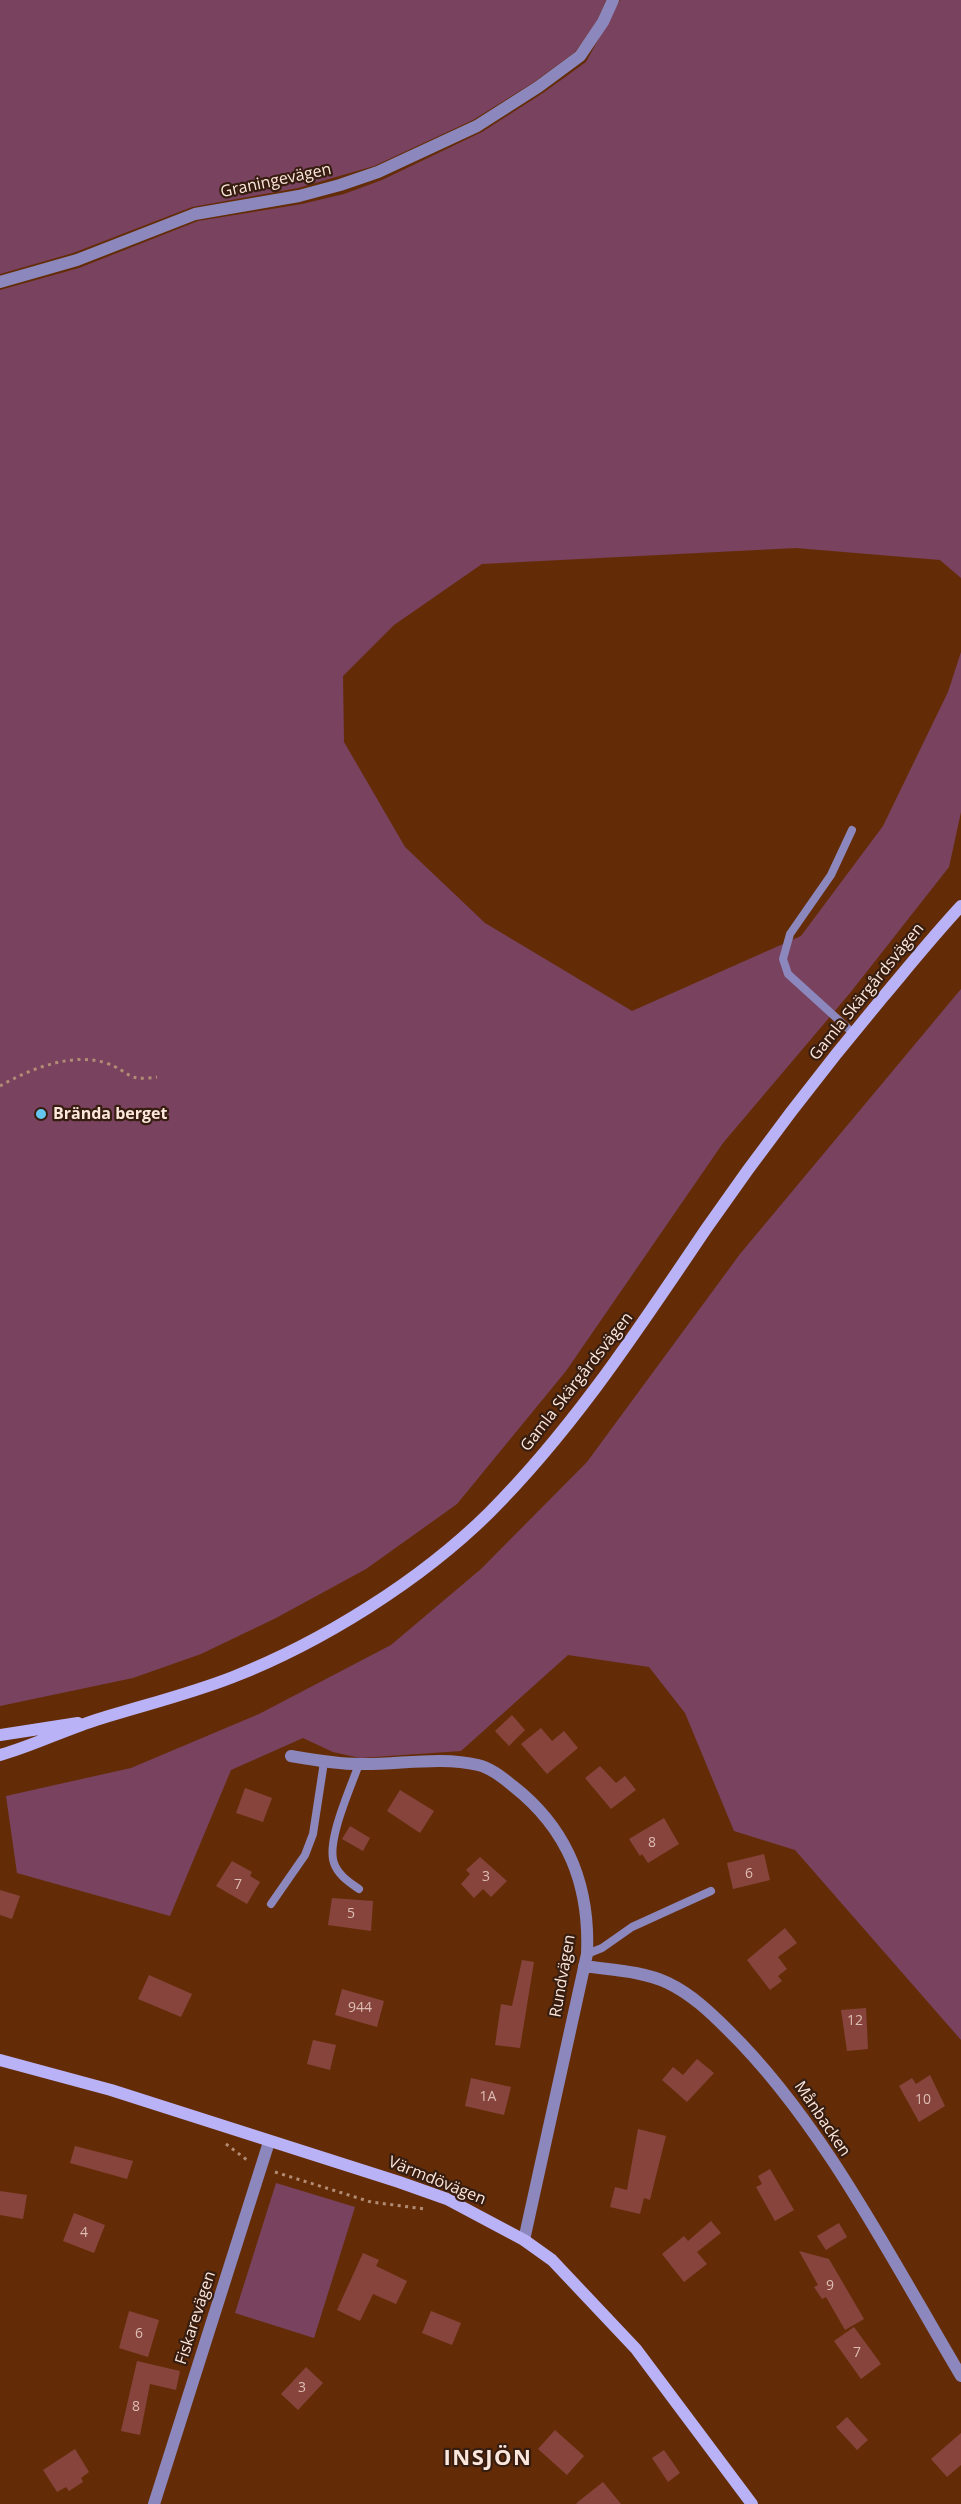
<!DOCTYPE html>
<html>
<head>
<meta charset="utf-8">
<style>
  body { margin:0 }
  canvas { display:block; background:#632c07 }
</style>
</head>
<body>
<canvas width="961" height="2504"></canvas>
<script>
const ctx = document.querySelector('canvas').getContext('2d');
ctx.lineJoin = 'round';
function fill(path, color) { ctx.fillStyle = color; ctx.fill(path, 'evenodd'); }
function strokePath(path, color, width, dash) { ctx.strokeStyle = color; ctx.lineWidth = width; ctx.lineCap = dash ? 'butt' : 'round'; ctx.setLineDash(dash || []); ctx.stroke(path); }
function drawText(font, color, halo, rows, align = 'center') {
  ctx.font = font + ' "Open Sans",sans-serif'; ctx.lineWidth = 4.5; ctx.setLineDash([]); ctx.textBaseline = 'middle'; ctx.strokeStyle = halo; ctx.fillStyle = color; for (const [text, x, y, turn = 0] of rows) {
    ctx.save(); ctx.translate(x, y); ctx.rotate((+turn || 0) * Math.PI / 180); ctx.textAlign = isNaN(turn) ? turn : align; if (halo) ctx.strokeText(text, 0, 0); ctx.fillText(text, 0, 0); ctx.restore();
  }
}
fill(new Path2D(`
  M0 0H606L597 21 575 52 534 82 473 120 374 166 298 188 192 207 73 253 0 274Z
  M620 0H961V578L940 560 796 548 482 564 394 625 343 676 344 742 405 847 485 923 632 1011 801 936 883 826 948 692 961 652V812L949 867 850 993 723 1143 566 1371 457 1504 366 1569 276 1618 201 1654 133 1678 0 1706V290L79 268 198 221 302 204 344 194 382 180 482 132 543 93 586 62Z
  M961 989V2040L795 1850 734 1831 685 1713 649 1667 568 1655 461 1751 360 1758 333 1752 303 1738 231 1770 170 1916 17 1873 6 1796 131 1768 259 1714 391 1645 481 1569 587 1462 740 1254Z
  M276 2183 355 2207 314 2338 235 2313Z`), '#79425f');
fill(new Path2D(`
  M512 1715 525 1730 509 1746 495 1731Z
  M541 1728 552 1741 564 1731 578 1748 547 1774 521 1744Z
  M600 1766 616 1783 625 1776 636 1790 611 1809 585 1778Z
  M245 1788 272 1798 263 1822 236 1813Z
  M400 1790 434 1811 420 1833 387 1811Z
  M664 1818 679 1844 648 1863 642 1854 640 1856 629 1839Z
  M350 1826 370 1838 363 1851 342 1839Z
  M764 1854 770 1880 733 1889 727 1863Z
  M480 1857 507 1881 491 1897 483 1889 474 1898 461 1884 470 1874 466 1870Z
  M232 1861 252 1872 250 1876 260 1882 247 1904 216 1886Z
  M0 1890 20 1896 12 1919 0 1915Z
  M332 1898 373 1901 371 1931 328 1925Z
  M785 1928 797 1943 778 1957 787 1969 778 1976 782 1981 770 1990 747 1960Z
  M522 1960 534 1962 520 2048 495 2045 501 2004 512 2006Z
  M149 1975 192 1994 181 2017 138 1999Z
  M342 1989 384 2001 377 2027 335 2015Z
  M866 2008 868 2049 847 2051 841 2010Z
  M313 2040 336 2045 330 2070 307 2064Z
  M697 2059 714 2073 687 2102 662 2080 673 2067 683 2075Z
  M930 2075 945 2106 919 2122 899 2086 912 2078 916 2084Z
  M471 2078 511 2087 504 2115 465 2106Z
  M638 2129 666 2136 650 2200 644 2198 640 2214 610 2207 615 2187 627 2190Z
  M75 2146 133 2161 127 2179 70 2163Z
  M770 2169 794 2210 775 2221 756 2187 762 2184 758 2176Z
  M0 2191 27 2195 23 2219 0 2215Z
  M74 2213 105 2225 94 2253 63 2241Z
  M711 2221 721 2233 697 2252 707 2264 684 2282 662 2254 684 2236 688 2241Z
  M839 2223 847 2237 826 2250 817 2236Z
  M799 2251 829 2259 864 2319 845 2330 826 2297 822 2299 814 2287 818 2285Z
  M363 2253 379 2260 376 2266 407 2281 396 2304 373 2294 360 2321 337 2310Z
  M129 2311 159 2320 148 2357 119 2348Z
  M431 2311 461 2323 452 2345 422 2333Z
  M854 2327 881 2364 861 2379 834 2341Z
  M137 2361 180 2371 176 2390 150 2384 140 2435 121 2431Z
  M306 2367 323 2383 298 2410 281 2394Z
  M847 2417 868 2440 857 2450 836 2427Z
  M555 2430 584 2456 567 2475 538 2449Z
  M961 2433V2465L947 2477 931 2459Z
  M75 2449 89 2472 81 2478 83 2482 69 2491 66 2487 57 2492 43 2470Z
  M664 2450 680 2473 668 2482 652 2458Z
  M603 2482 621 2504H576L579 2501Z`), '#86443c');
strokePath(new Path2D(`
  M0 1086C30 1069 71 1052 106 1063 132 1072 125 1082 157 1077
  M226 2144 247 2160
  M275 2172 371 2202 425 2209`), '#b28c74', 3, [3, 4.5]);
strokePath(new Path2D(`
  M852 830 831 875 790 934 783 959 788 974 853 1033
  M359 1764C351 1787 326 1841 334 1863 338 1875 349 1882 359 1889
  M271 1904 305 1855 313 1834 324 1762
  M587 1954 602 1948 632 1927 711 1891`), '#8c87bc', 8);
strokePath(new Path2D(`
  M0 282 77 260 195 214 299 196 340 185 378 172 477 126 538 87 580 56 603 22 613 0
  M291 1756C314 1760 336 1764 359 1764 398 1765 440 1756 478 1765 491 1768 503 1778 513 1786 568 1829 590 1885 587 1954L524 2240
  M584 1966C611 1970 643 1971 668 1983 691 1994 710 2012 728 2030 823 2123 893 2262 961 2376
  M154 2504 269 2142`), '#8c87bc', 12);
strokePath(new Path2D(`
  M0 1735 78 1723
  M0 1755C32 1746 62 1731 93 1721 140 1706 187 1695 233 1677 322 1642 420 1581 489 1513 574 1428 639 1328 706 1229 762 1148 821 1071 883 997 909 966 934 935 961 906
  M0 2060 111 2090 399 2182 447 2199 524 2240 552 2260 636 2349 752 2504`), '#b9b2f6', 12);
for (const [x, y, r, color] of [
  [41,1114,6,"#64c5ee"]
]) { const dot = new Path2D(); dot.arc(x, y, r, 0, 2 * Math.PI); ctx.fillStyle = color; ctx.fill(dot); strokePath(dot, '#371d10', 2); }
drawText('14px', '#debeb4', null, [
  ["8",652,1843],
  ["6",749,1874],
  ["3",486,1877],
  ["7",238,1885],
  ["5",351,1914],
  ["944",360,2008],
  ["12",855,2021],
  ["1A",488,2097],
  ["10",923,2100],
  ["4",84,2233],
  ["9",830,2286],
  ["6",139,2334],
  ["7",857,2353],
  ["3",302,2388],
  ["8",136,2407]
]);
drawText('16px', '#fce7dc', '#371d10', [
  ["Graningevägen",276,181,-12],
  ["Gamla Skärgårdsvägen",867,992,-51],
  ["Gamla Skärgårdsvägen",577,1382,-52],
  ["Rundvägen",563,1976,-80],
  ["Månbacken",822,2119,56],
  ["Värmdövägen",437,2181,22],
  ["Fiskarevägen",196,2318,-72]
]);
drawText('bold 16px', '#fce7dc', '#371d10', [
  ["Brända berget",53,1114]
], 'left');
ctx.letterSpacing = '1.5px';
drawText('bold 22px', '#fce7dc', '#371d10', [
  ["INSJÖN",488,2459]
]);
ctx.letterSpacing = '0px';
</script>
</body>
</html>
